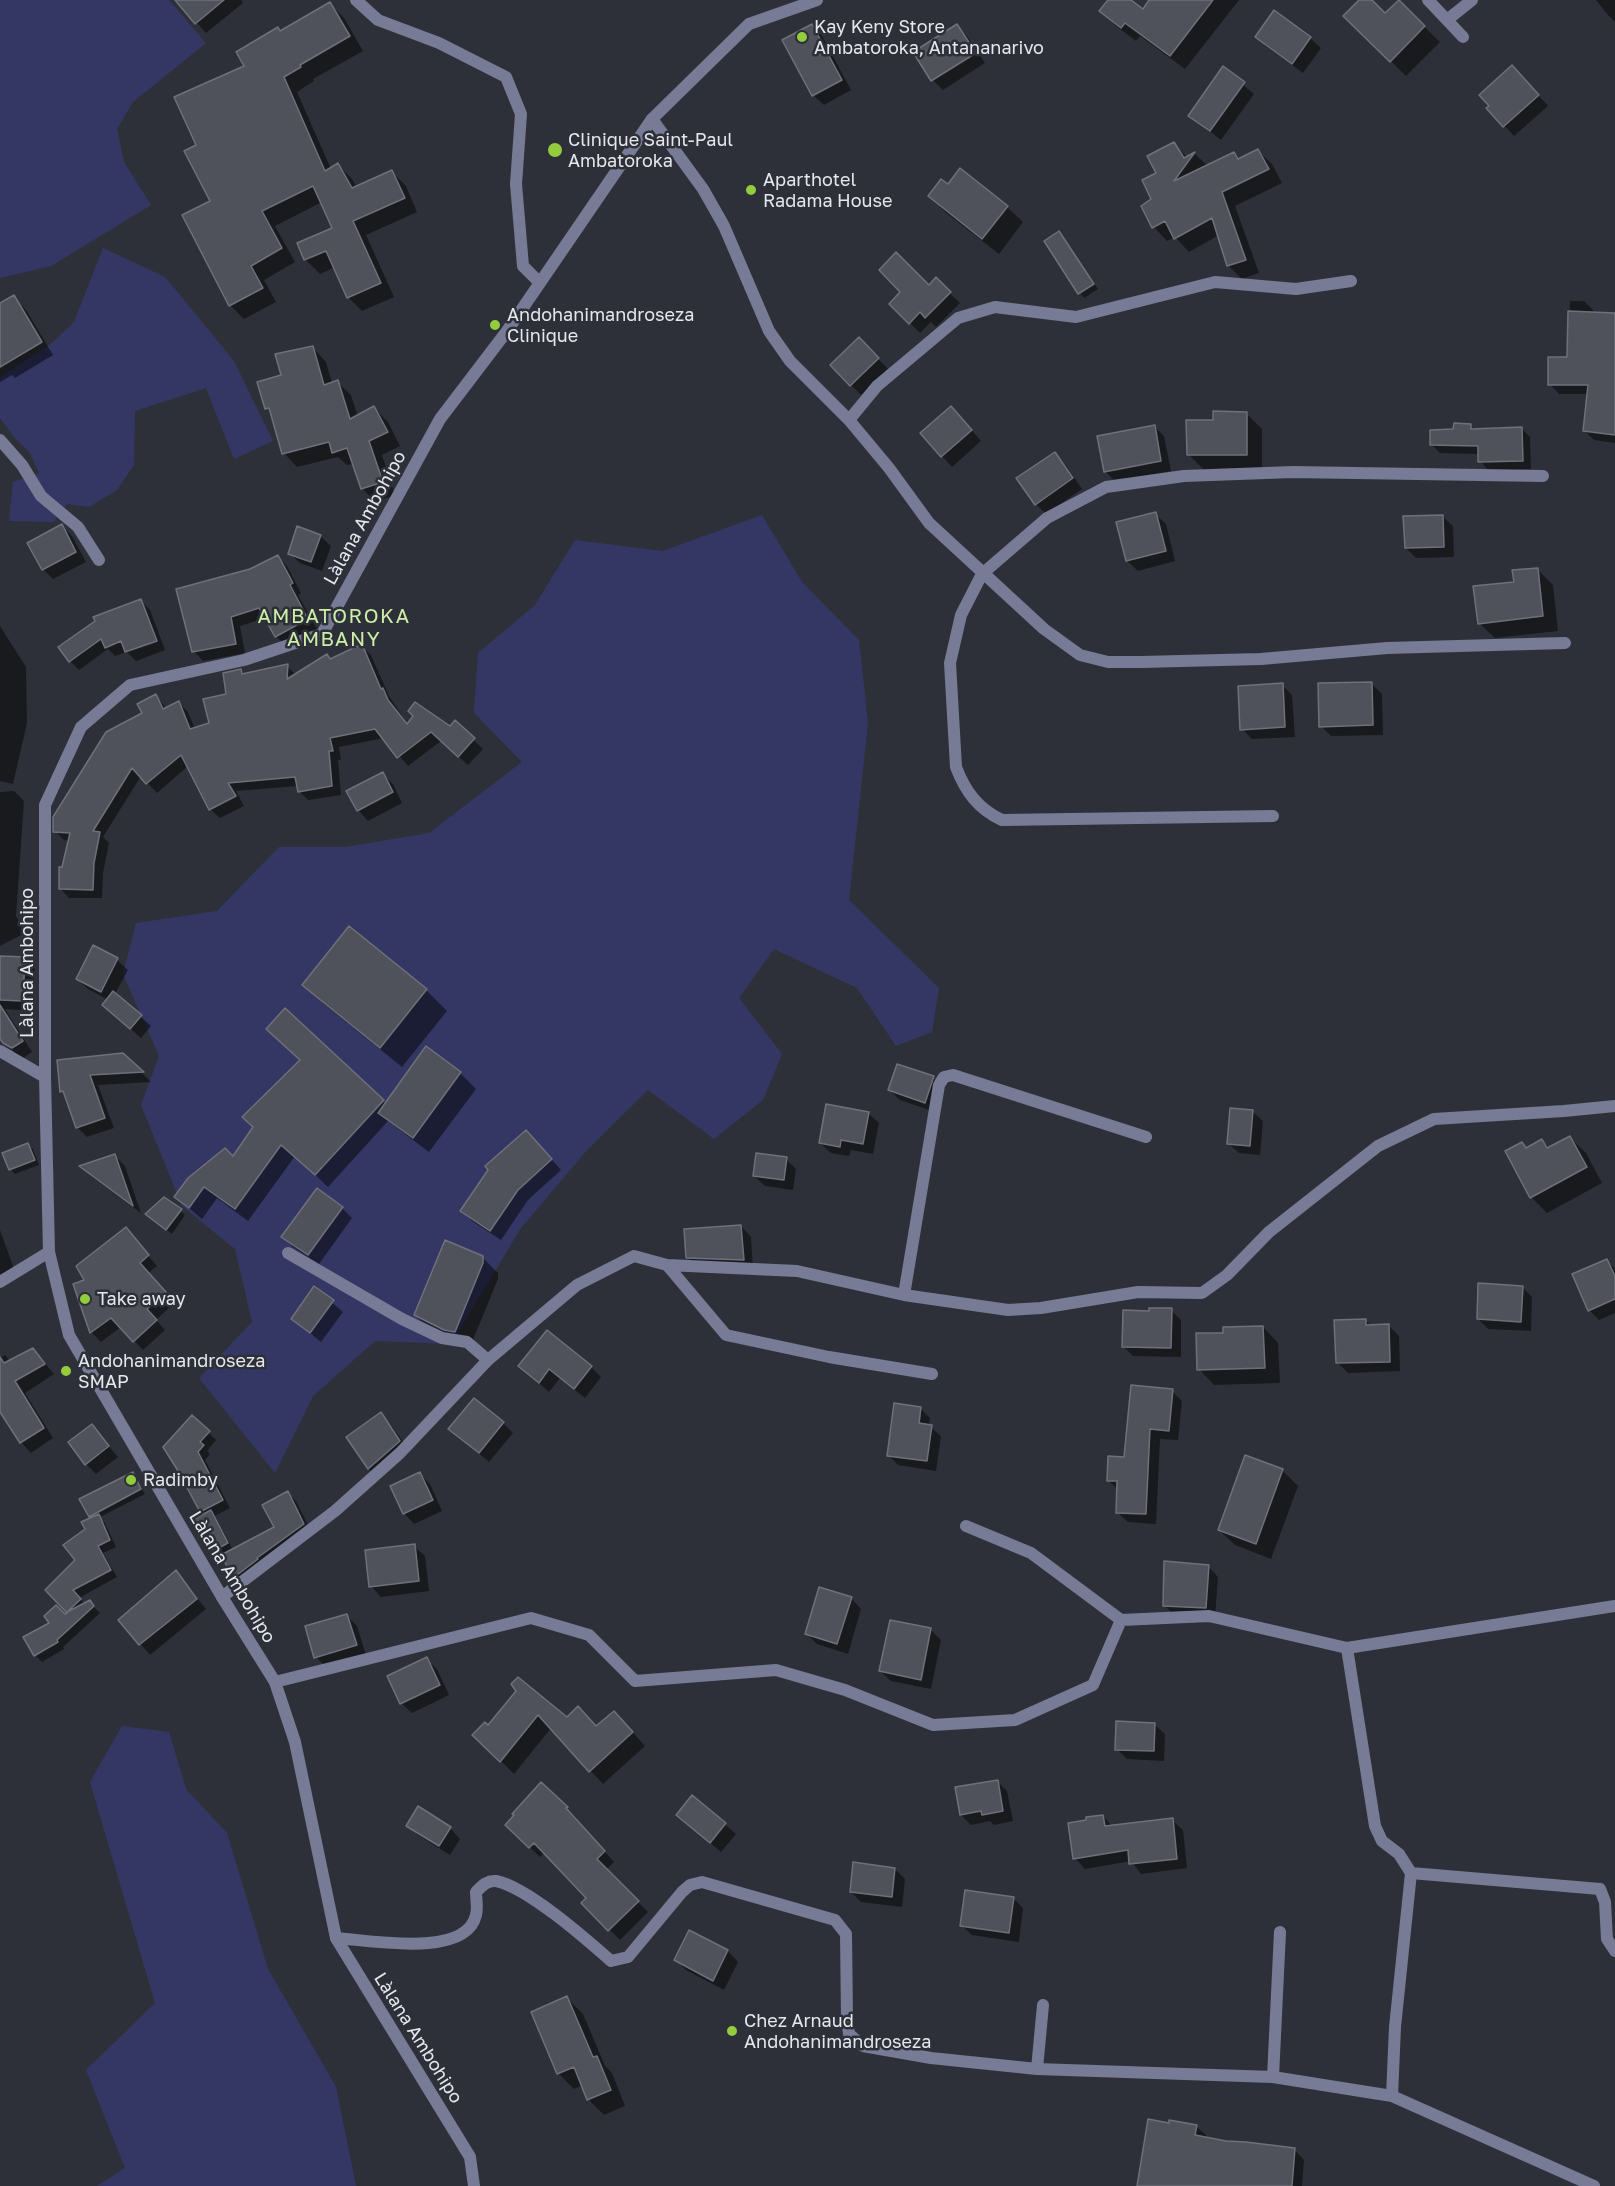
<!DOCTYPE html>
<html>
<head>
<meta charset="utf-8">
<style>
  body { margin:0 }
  canvas { display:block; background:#2e3039 }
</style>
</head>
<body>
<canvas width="1615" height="2186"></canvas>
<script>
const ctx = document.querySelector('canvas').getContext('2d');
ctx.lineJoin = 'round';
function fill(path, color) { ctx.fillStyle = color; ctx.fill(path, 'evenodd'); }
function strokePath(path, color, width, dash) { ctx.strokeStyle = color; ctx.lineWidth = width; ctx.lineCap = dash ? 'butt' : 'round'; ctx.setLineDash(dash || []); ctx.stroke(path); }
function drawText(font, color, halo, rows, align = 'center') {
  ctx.font = font + ' "Golos Text",sans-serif'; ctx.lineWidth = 5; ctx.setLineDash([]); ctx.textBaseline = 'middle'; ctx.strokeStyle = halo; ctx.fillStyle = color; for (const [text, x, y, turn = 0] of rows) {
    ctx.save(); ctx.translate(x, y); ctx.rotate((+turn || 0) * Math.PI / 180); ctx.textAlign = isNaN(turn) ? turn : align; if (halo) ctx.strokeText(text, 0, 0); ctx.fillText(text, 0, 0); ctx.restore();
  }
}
fill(new Path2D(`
  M0 0H169L206 43 133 102 117 129 124 162 151 205 51 266 0 278Z
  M103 248 165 277 234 361 273 441 234 459 206 388 135 411 134 465 117 490 89 507 67 504 53 522 9 521 13 482 39 473 30 453 14 437 0 418V377L52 343 74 322Z
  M762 515 802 582 859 640 868 723 849 900 939 988 932 1032 896 1046 857 988 774 949 739 998 782 1054 763 1100 714 1139 648 1090 588 1149 521 1228 451 1344 375 1341 313 1396 275 1473 199 1378 252 1322 235 1249 182 1206 141 1105 159 1056 123 974 136 923 217 911 279 847H345L429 833 522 762 474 713 478 653 535 605 575 540 663 551Z
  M122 1726 169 1732 186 1789 227 1833 268 1969 336 2087 356 2186H97L125 2168 86 2070 155 2003 90 1782Z`), '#343763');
fill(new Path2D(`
  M176 0H241L243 3 206 33Z
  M1110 0H1129L1143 11 1151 0H1239L1185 69 1140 36 1136 41 1116 26 1101 11Z
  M1361 0H1370L1385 15 1399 2 1440 42 1406 76 1345 16Z
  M1596 0H1615V22L1607 14Z
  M330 4 344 18 363 51 313 79 314 81 297 92 331 169 338 165 352 179 357 188 392 172 406 186 417 212 366 235 394 297 362 311 348 297 335 267 320 274 306 260 299 244 334 229 322 202 275 226 295 262 264 280 276 302 244 319 230 305 212 201 198 145 246 66 281 32Z
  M1275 12 1310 38 1321 48 1303 73 1267 47 1257 37Z
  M957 25 967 36 985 63 943 90 933 80 915 53Z
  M812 26 822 36 851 90 824 105 813 95Z
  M1224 69 1254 94 1221 140 1190 116Z
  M1522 77 1548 106 1514 136 1488 108Z
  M1174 144 1188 158 1195 154 1208 166 1234 153 1240 160 1258 151 1272 164 1282 183 1235 206 1259 273 1242 279 1228 265 1219 235 1189 252 1175 237 1167 241 1154 227 1153 200 1158 173Z
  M948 186 1007 207 1023 222 999 254 945 212 930 196Z
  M1059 233 1098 289 1084 298 1046 241Z
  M936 280 960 303 936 327 931 322 920 333 891 304 929 287Z
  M14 297 26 310 53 355 15 378 12 375 0 382V305Z
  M1570 301H1584L1594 311V314H1615V443L1594 440 1584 430 1588 394H1559L1550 384 1569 358Z
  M859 339 888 369 861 395 832 365Z
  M313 348 326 362 332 383 337 382 351 395 358 417 374 408 388 422 400 446 382 455 395 495 375 502 362 488 354 464 347 465 338 457 297 467 284 453 272 414 267 408 283 376Z
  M1246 413 1262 429V470H1204L1188 454 1214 421Z
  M961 418 981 441 952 467 922 433Z
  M1470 425 1475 430 1521 428 1530 437 1531 469 1489 471 1480 461V454L1440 453 1431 444 1455 431Z
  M1154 426 1164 436 1171 471 1115 481 1105 471Z
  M1055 454 1065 464 1082 489 1046 514 1036 504Z
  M1155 514 1166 524 1175 561 1138 571 1127 561Z
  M1442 516 1453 526 1454 557 1416 558 1406 548Z
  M62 526 72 536 86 562 53 579 43 569Z
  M320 536 331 546 322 571 300 563 289 553Z
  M278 557 287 566 301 593 298 595 317 629 286 646 276 636 266 618 240 626 245 653 203 661 194 651 250 571Z
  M1537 569 1553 585 1558 631 1495 638 1479 623 1515 583Z
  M141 601 150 610 165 650 136 661 127 652 115 656 108 649 79 670 70 661Z
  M0 626 26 667 27 723 13 784 0 781Z
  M361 646 371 655 389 696 408 725 450 728 455 722 483 749 468 765 441 741 408 766 384 738 339 747 341 760H338L341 795 308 800 299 791 298 786 236 791 244 806 220 818 210 809 188 766 157 793 141 776 103 837 109 843 103 873 102 898H69L60 888 69 841 64 840 55 831 156 696 167 709 179 703 188 712 195 729 211 724 241 671 245 675 287 666 296 675Z
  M1372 684 1382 694 1383 735 1331 736 1321 726Z
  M1282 685 1292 695 1295 737 1252 739 1242 729Z
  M382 774 393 784 402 803 368 821 358 810 348 792Z
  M14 791 24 801 16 916 25 933 0 946V792Z
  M93 947 117 960 128 970 115 994 151 1026 141 1038 104 1005 108 1000 88 989 77 979Z
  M0 957 24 959 35 969 32 1011 5 1009 32 1052 23 1058 15 1053 0 1036Z
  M304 985 426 990 447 1011 402 1067 325 1005Z
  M285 1011 386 1104 426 1049 460 1073 476 1089 429 1152 388 1121 328 1187 295 1156 248 1221 217 1198 202 1219 176 1197 233 1158 302 1060Z
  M123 1054 151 1082 98 1085 114 1128 87 1137 77 1127 66 1095 62 1091Z
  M933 1078 943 1088 935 1112 900 1100 889 1090Z
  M1252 1111 1263 1121 1260 1155 1239 1153 1228 1143Z
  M868 1113 879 1123 873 1154 851 1150 849 1156 831 1153 820 1143Z
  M1570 1138 1586 1153 1602 1183 1547 1213 1531 1197 1507 1152 1522 1144 1528 1149 1542 1141 1550 1149Z
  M536 1142 561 1170 528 1200 501 1240 472 1221 462 1211Z
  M28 1145 33 1149 39 1165 15 1174 10 1169Z
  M115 1156 125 1166 141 1213 91 1176 82 1167Z
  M786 1159 796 1169 793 1190 765 1186 754 1176Z
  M342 1208 352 1218 319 1264 293 1247 283 1237Z
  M181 1211 185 1215 172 1234 152 1219Z
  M741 1226 751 1237 753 1269 697 1267 687 1257Z
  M126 1229 157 1266 148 1273 174 1303 156 1320 165 1330 143 1350 121 1327 101 1342 91 1332 75 1285 86 1281Z
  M0 1230 14 1269 0 1274Z
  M482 1257 498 1273V1279L470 1347 431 1331 415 1315Z
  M1607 1261 1615 1269V1313L1599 1320 1589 1310Z
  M1522 1287 1532 1297 1531 1331 1488 1329 1478 1319Z
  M315 1288 343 1312 321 1342 293 1319Z
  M1171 1310 1181 1320V1357L1133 1356 1123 1346 1151 1312Z
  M1366 1321 1372 1326H1389L1399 1336 1400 1371 1348 1373 1337 1362Z
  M1263 1327 1278 1343 1280 1383 1214 1385 1199 1369 1225 1334Z
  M33 1349 54 1374 25 1393 53 1438 31 1453 21 1442 0 1410V1358L5 1355 10 1361Z
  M520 1366 591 1367 601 1377 585 1398 560 1378 549 1392Z
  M1172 1391 1182 1401 1178 1440 1160 1439 1156 1524 1128 1522 1117 1512 1118 1490 1108 1480 1126 1459Z
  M920 1408 930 1418 929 1426 941 1436 936 1471 898 1465 888 1455ZM918 1415H921L919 1430Z
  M381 1414 391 1425 410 1451 379 1479 369 1469 348 1437Z
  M192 1417 216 1440 207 1451 210 1454 205 1460 230 1508 215 1516 232 1548 217 1556 212 1551 204 1515 201 1512Z
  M503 1423 513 1433 489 1462 450 1429Z
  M92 1426 118 1457 96 1474 86 1464Z
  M1282 1470 1298 1486 1271 1559 1235 1545 1219 1530Z
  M132 1474 145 1494 100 1517 105 1523 116 1547 103 1553 117 1577 79 1598 85 1604 89 1602 100 1613 63 1647 64 1649 42 1662 35 1655 65 1615 69 1613 47 1590 77 1561 86 1529 93 1519 90 1516Z
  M420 1474 430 1484 442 1511 414 1524 404 1513Z
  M288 1493 296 1501 312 1533 243 1586 235 1577 223 1556 276 1528Z
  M414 1546 425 1556 429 1591 381 1597 371 1586Z
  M1208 1566 1218 1577 1215 1617 1174 1615 1164 1605Z
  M176 1572 206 1609 150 1655 120 1620Z
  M851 1598 861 1609 848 1654 817 1644 807 1634Z
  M347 1616 357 1626 366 1655 326 1667 316 1657Z
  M891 1621 931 1630 941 1640 931 1689 891 1681 880 1671Z
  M426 1659 437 1669 449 1695 412 1713 401 1703Z
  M518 1691 567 1719 597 1728 627 1726 645 1746 603 1784 551 1728 514 1774 475 1735 489 1727Z
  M1154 1724 1165 1734 1164 1761 1127 1759 1117 1749Z
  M997 1781 1007 1791 1013 1821 994 1825 990 1821 971 1825 961 1815Z
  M541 1784 577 1818 575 1819 614 1862 606 1870 648 1912 620 1940 583 1903 588 1898 545 1852 540 1857 517 1835Z
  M693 1797 736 1834 721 1852 678 1815Z
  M418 1808 450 1828 460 1839 450 1855 418 1835 408 1825Z
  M1103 1816 1113 1827 1172 1820 1183 1830 1187 1868 1141 1874 1131 1861 1085 1869 1075 1858Z
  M895 1869 905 1879 902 1907 861 1902 851 1892Z
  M1013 1898 1023 1908 1019 1942 972 1935 961 1925Z
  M690 1932 728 1951 738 1962 724 1990 686 1970 676 1960Z
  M567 1998 583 2014 605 2066 612 2073 625 2106 604 2115 588 2099 583 2085 574 2089 558 2073Z
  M1170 2124 1196 2126 1207 2136 1206 2139 1294 2149 1304 2160 1302 2186H1138Z`), '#0007');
const building = new Path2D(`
  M175 0H224L195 24Z
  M1108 0H1131L1143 9 1149 0H1213L1170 56 1125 23 1121 28 1099 11Z
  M1359 0H1372L1385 13 1399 0 1425 26 1390 62 1343 16Z
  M330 2 350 36 300 65 301 67 284 77 325 171 338 163 352 188 392 170 405 198 353 221 381 283 347 298 326 251 304 260 297 243 332 228 313 186 262 211 282 248 251 266 263 288 229 306 182 215 210 201 184 151 196 145 174 97 244 66 236 52 278 27 280 31Z
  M1274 10 1311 37 1292 64 1255 37Z
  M812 24 842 80 812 96 782 40Z
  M957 24 976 53 931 81 913 52Z
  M1512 65 1539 95 1503 127 1486 108 1489 106 1479 95Z
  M1223 66 1245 82 1210 131 1188 116Z
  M1174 142 1184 158 1195 152 1174 181 1234 152 1238 159 1258 149 1269 169 1222 192 1246 260 1227 266 1212 218 1174 239 1165 221 1152 228 1141 206 1151 199 1142 180 1156 173 1147 156Z
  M960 168 1008 206 982 239 928 196 941 179 948 184Z
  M1059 231 1094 284 1078 294 1044 241Z
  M896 252 929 285 936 277 951 292 925 318 920 312 909 324 889 304 900 292 879 270Z
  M14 295 42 342 0 367V303Z
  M1568 311 1615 313V435L1583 431 1588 385H1548V357H1567Z
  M859 337 879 358 850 386 830 365Z
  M313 346 324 385 338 380 350 419 374 406 388 432 369 441 383 482 361 489 347 448 332 453 329 442 282 454 269 408 265 409 257 382 281 375 275 354Z
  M951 406 972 430 941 457 920 433Z
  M1213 411 1247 412V455H1187L1186 420H1213Z
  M1454 423 1471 424V429L1522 427 1523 461 1478 462V446L1430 445V430L1453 429Z
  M1155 425 1161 461 1104 472 1097 436Z
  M1055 452 1073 478 1035 505 1016 478Z
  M1156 512 1166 551 1126 561 1116 522Z
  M1443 515 1444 547 1405 548 1403 516Z
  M62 524 76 552 42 570 27 543Z
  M297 526 321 535 311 562 288 554Z
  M278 555 293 583 290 585 308 619 275 637 259 608 231 617 236 644 192 652 176 589 250 569Z
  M1538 568 1543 616 1478 624 1473 586 1514 582 1512 570Z
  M141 599 157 641 125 652 121 641 105 648 101 639 69 662 58 647 95 621 93 617Z
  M362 644 381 689 383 688 388 700 407 724 413 716 408 711 415 702 450 726 455 720 475 738 458 757 431 732 397 758 375 729 330 738 333 751H329L332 786 298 792 295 777 228 783 236 796 209 810 181 755 146 784 132 768 93 831 100 832 94 863 93 890 59 889V867H62L70 833 53 832V817L106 732 142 713 137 704 156 694 163 709 179 701 190 729 209 723 203 699 226 694 223 673 241 669 242 674 288 664 287 679 327 654 330 659Z
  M1372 682 1373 725 1319 727 1318 683Z
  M1283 683 1285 727 1240 730 1238 686Z
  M383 772 393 792 357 811 346 791Z
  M349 926 427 989 380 1048 302 985Z
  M93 945 118 958 101 992 76 979Z
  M0 956 25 957 23 1001 0 1000Z
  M113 991 142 1015 130 1029 102 1005Z
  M0 1005 23 1041 12 1048 3 1043 0 1039Z
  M285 1008 384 1100 315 1175 281 1145 235 1209 204 1187 189 1208 174 1197 188 1178 225 1148 233 1156 253 1127 242 1117 300 1060 266 1029Z
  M426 1046 461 1072 413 1138 378 1113Z
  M123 1053 144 1072 90 1075 105 1118 76 1128 63 1091 60 1092 57 1060Z
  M897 1064 934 1076 925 1103 888 1090Z
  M826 1104 869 1112 863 1144 841 1140 840 1147 819 1143Z
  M1230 1108 1253 1110 1250 1146 1227 1144Z
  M526 1130 552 1159 518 1190 490 1231 460 1211 488 1170 485 1166Z
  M1570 1136 1587 1167 1530 1198 1505 1151 1522 1142 1526 1148 1542 1139 1547 1148Z
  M28 1143 35 1160 9 1170 2 1153Z
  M756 1153 787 1157 784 1180 753 1176Z
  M115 1154 133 1206 79 1166Z
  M317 1188 343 1207 308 1255 281 1237Z
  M164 1197 182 1209 166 1230 145 1214Z
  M741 1225 744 1260 686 1258 684 1229Z
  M126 1227 149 1255 140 1263 166 1292 147 1309 157 1320 133 1342 111 1318 90 1333 73 1284 84 1280 76 1266Z
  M445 1240 483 1256V1263L455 1332 444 1330 414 1315Z
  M1607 1259 1615 1276V1299L1588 1311 1572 1274Z
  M1478 1283 1523 1286 1521 1322 1477 1319Z
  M314 1286 334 1300 310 1333 291 1319Z
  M1149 1308H1172L1171 1348 1122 1347 1123 1310 1149 1311Z
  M1366 1319V1325L1389 1324 1390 1362 1336 1363 1334 1320Z
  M1263 1326 1265 1368 1197 1370 1196 1333H1223V1327Z
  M547 1330 592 1366 574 1389 549 1369 539 1383 518 1366Z
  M33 1348 45 1364 15 1381 44 1428 20 1443 0 1412V1357L4 1363Z
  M1131 1385 1173 1389 1169 1431 1150 1429 1146 1514 1116 1513 1117 1481H1107L1108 1456 1124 1457Z
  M474 1398 504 1422 479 1453 448 1429Z
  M894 1403 921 1407 919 1423 932 1425 927 1461 887 1456Z
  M381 1412 400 1441 368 1469 346 1437Z
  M192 1415 210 1431 200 1442 204 1445 198 1452 223 1500 200 1512 184 1482H185L163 1447Z
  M92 1424 109 1446 85 1465 68 1442Z
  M1245 1455 1283 1469 1256 1544 1218 1530Z
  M133 1472 141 1489 89 1517 79 1499Z
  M420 1472 433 1500 403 1514 390 1486Z
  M288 1491 304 1524 257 1558 258 1559 233 1578 221 1555 274 1527 262 1505Z
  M211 1510 228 1543 211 1552 194 1519Z
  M99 1514 110 1540 98 1546 111 1570 73 1590 81 1599 67 1612 90 1600 94 1606 57 1640 58 1642 34 1656 23 1637 49 1623 44 1616 56 1605 65 1614 67 1613 45 1590 75 1560 63 1545 85 1529 81 1522Z
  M415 1544 419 1581 369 1587 365 1550Z
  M1164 1561 1209 1565 1206 1608 1163 1606Z
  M176 1570 197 1599 139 1645 118 1620Z
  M819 1587 852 1597 837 1644 805 1634Z
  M347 1614 357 1645 314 1658 305 1626Z
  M890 1620 931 1628 921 1680 879 1671Z
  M427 1657 440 1685 400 1704 387 1676Z
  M518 1677 567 1717 578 1706 596 1726 614 1711 633 1732 589 1772 538 1715 500 1762 472 1735 485 1722 488 1725 516 1691 511 1684Z
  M1116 1721 1155 1723 1154 1751 1115 1750Z
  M998 1780 1003 1811 982 1815 981 1811 960 1815 955 1787Z
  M541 1782 568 1807 566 1808 605 1851 597 1859 639 1901 608 1931 581 1903 586 1898 534 1843 529 1848 505 1825 514 1815 512 1814Z
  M692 1795 726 1823 710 1843 676 1815Z
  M418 1806 451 1827 439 1846 406 1826Z
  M1103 1815 1105 1826 1173 1818 1177 1859 1129 1864 1128 1850 1073 1859 1068 1823 1086 1820V1817Z
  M853 1862 895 1868 892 1897 850 1892Z
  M965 1890 1014 1897 1009 1933 960 1926Z
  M689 1930 728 1950 713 1981 674 1960Z
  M567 1996 593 2057 597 2056 611 2090 587 2100 574 2067 557 2074 531 2012Z
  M1148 2119 1169 2123V2120L1197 2125 1195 2135 1226 2141 1246 2142 1295 2148 1292 2186H1137Z`);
fill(building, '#4f515b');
strokePath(building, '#6f707a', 1.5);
strokePath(new Path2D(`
  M356 0 378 20 439 43 506 77 521 114 516 184 523 266 539 282
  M1428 0 1463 37
  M1447 20 1472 0
  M652 119 703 189 724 226 769 331 790 361 849 420 889 468 929 523 1044 629 1080 655 1108 662H1141L1261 659 1387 648 1565 643
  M849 420 877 386 958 318 995 307 1076 317 1215 282 1296 289 1351 281
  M0 440 22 465 41 496 78 527 99 560
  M1273 816 1002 820C978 809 965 791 956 767L950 663 961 615 982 574 1047 518 1106 487 1184 476 1293 472 1543 476
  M288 1253 402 1319 442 1338 467 1342 488 1360
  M667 1265 726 1335 829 1357 932 1374
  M0 1282 49 1252
  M904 1295 939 1085 944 1077 953 1075 1146 1137
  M966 1526 1031 1553 1121 1620 1209 1616 1347 1648 1615 1606
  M222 1597 335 1511 400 1453 488 1360 577 1285 634 1256 667 1265 797 1271 904 1295 1008 1310 1041 1308 1138 1292 1202 1293 1227 1275 1269 1232 1378 1146 1434 1119 1564 1111 1615 1106
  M1347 1648 1375 1826 1382 1841 1399 1854 1411 1873
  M275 1682 531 1618 589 1635 635 1681 776 1670 845 1690 933 1725 1015 1720 1093 1685 1121 1620
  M336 1938C369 1940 466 1959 476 1915 478 1908 476 1899 476 1892 482 1886 487 1880 496 1881 527 1887 586 1939 611 1961L628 1957 682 1892 690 1885 702 1882 835 1920 846 1934 847 2019 849 2034 863 2046 931 2058 1037 2069 1273 2077 1392 2096 1594 2186
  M1037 2069 1043 2005
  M1273 2077 1280 1932
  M1392 2096 1395 2027 1411 1873 1600 1889 1605 1902 1607 1939 1615 1951`), '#777b95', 12);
strokePath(new Path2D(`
  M0 1051 45 1077
  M474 2186 470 2157 336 1938 295 1742 275 1682 222 1597 69 1335 49 1252 45 1077V805L81 727 130 685 244 660 322 634 440 419 507 331 652 119 749 24 817 0`), '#777b95', 12);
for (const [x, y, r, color] of [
  [802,37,6,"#93cc3d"],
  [555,150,8,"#93cc3d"],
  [751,190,6,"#93cc3d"],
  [495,325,6,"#93cc3d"],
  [85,1299,6,"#93cc3d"],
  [66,1371,6,"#93cc3d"],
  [131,1480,6,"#93cc3d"],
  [732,2031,6,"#93cc3d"]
]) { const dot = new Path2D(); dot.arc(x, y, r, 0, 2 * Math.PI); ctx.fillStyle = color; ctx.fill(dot); strokePath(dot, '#2e3039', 2); }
drawText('18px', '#e6e7ed', '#2e3039', [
  ["Kay Keny Store",814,27],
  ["Ambatoroka, Antananarivo",814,48],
  ["Clinique Saint-Paul",568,140],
  ["Ambatoroka",568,161],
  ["Aparthotel",763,180],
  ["Radama House",763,201],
  ["Andohanimandroseza",507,315],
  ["Clinique",507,336],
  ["Take away",97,1299],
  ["Andohanimandroseza",78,1361],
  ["SMAP",78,1382],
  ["Radimby",143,1480],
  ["Chez Arnaud",744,2021],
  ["Andohanimandroseza",744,2042]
], 'left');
drawText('18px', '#e6e7ed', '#2e3039', [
  ["Làlana Ambohipo",365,518,-61],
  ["Làlana Ambohipo",27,963,-90],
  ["Làlana Ambohipo",232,1577,59],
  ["Làlana Ambohipo",418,2038,58]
]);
ctx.letterSpacing = '1.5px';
drawText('20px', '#cceea7', '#2e3039', [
  ["AMBATOROKA",334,617],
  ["AMBANY",334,640]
]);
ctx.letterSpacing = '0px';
</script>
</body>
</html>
